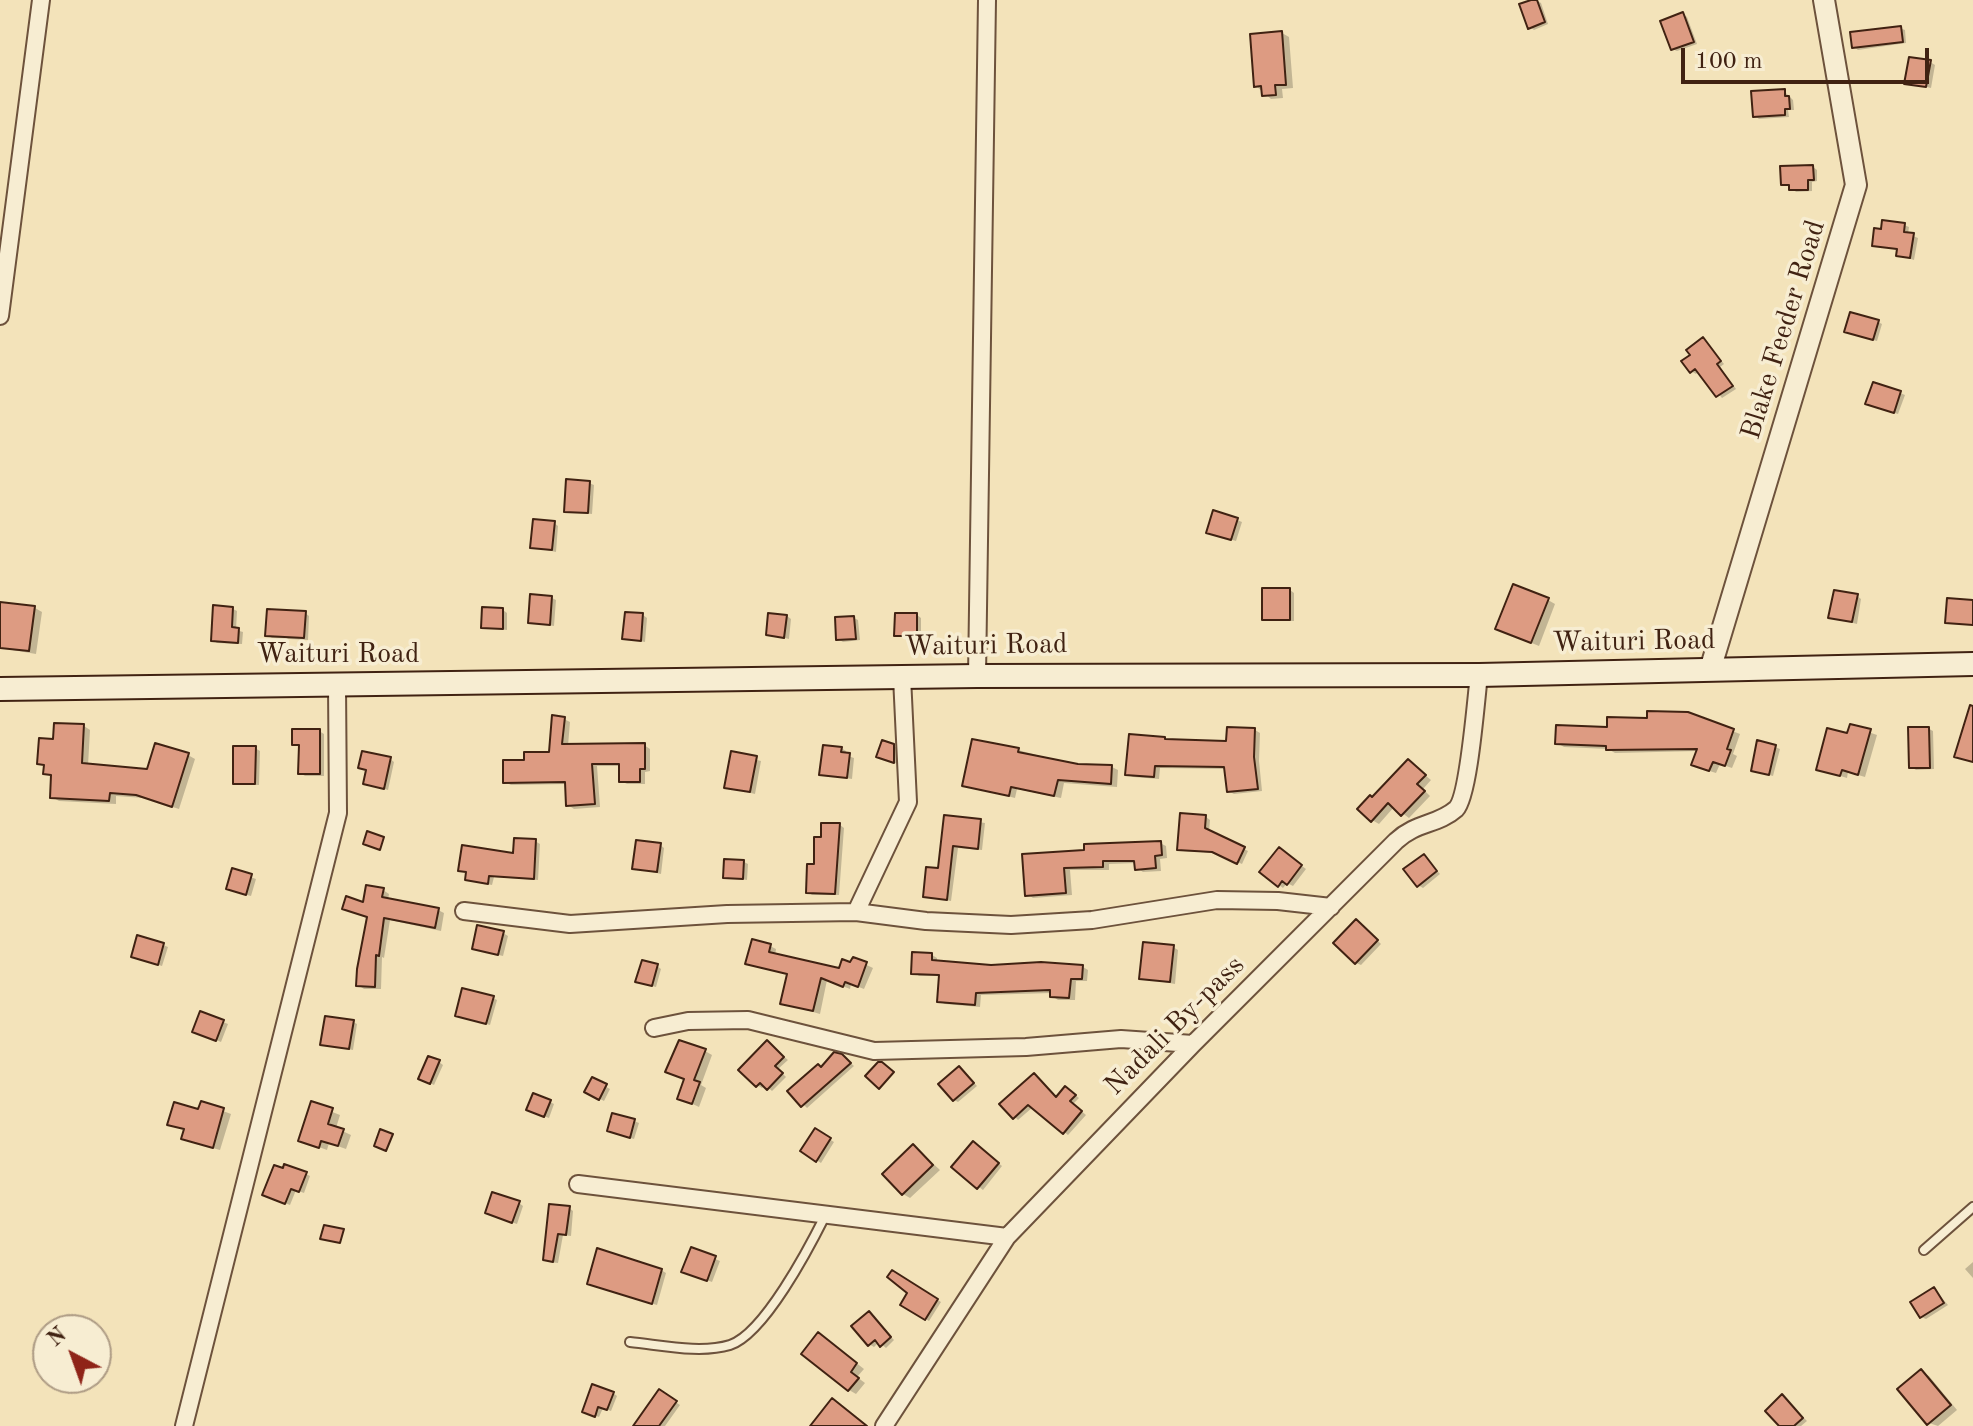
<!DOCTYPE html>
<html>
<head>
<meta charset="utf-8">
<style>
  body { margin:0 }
  #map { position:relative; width:1973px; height:1426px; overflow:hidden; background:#f3e3ba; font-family:"Old Standard TT",serif }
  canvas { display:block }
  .north { position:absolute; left:32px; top:1314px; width:80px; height:80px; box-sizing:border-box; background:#f7edd2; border:2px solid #ae9c85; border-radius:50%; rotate:319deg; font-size:22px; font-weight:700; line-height:32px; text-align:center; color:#402212 }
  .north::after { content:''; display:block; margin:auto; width:28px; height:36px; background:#8f2418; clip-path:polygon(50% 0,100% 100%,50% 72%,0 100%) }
  .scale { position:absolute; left:1681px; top:48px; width:248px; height:36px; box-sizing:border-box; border:4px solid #402212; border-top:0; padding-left:10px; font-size:24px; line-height:28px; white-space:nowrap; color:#402212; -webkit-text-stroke:6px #f7edd2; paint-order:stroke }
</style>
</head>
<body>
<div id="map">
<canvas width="1973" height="1426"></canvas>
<div class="north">N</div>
<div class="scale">100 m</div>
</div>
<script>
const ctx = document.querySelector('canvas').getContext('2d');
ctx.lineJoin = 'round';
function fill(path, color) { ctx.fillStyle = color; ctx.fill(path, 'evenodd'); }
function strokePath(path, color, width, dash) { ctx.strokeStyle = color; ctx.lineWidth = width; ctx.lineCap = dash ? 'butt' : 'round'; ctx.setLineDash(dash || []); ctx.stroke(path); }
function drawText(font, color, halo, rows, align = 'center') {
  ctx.font = font + ' "Old Standard TT",serif'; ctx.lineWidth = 7; ctx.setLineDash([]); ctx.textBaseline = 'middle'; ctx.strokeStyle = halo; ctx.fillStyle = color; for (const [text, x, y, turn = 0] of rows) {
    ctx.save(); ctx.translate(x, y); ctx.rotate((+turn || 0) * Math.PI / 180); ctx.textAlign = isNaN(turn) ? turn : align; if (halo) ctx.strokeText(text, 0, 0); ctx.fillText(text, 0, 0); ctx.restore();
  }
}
fill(new Path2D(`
  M1536 0 1541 3 1548 24 1534 30 1530 27Z
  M1683 14 1687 17 1697 44 1677 51 1672 49Z
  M1900 28 1905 30 1906 43 1858 50 1854 47Z
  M1282 33 1289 37 1293 88 1282 89 1283 98 1271 99 1256 86Z
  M1930 62 1935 65 1931 88 1907 82Z
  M1784 91 1793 100 1794 110H1788L1789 117 1759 119 1755 116Z
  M1813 167 1817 170V181L1812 182V191L1796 192 1791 187 1783 184Z
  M1904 225 1909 227 1908 234 1918 238 1914 260 1898 255 1899 250 1874 245Z
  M1878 322 1882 324 1877 341 1851 334Z
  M1704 340 1724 364 1720 367 1736 389 1722 398 1699 371 1696 374 1691 371Z
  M1900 393 1905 395 1898 414 1872 406Z
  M589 483 594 485 592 514 566 511Z
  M1237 520 1242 522 1236 541 1213 534Z
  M554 523 558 526 556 552 533 547Z
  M1290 590 1294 593V621H1268L1264 619Z
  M1857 596 1861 599 1857 624 1830 617Z
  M552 598 556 600 554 626 530 622Z
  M1548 600 1555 604 1539 646 1505 632Z
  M1 604 35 608 42 612 36 654 0 648Z
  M233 609 237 611 236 630 243 632 242 644 217 643 213 640Z
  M503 610 507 613V630L483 627Z
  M305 613 309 616 308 640 272 638 267 635Z
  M643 615 647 618 645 642 624 638Z
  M917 615 921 618V637H901L896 635Z
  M787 616 791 619 789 639 768 634Z
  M854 618 858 620 860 640 843 642 838 639Z
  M1688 714 1740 734 1733 754 1737 756 1732 768 1720 764 1716 773 1700 768 1698 751 1615 753 1608 749 1564 747 1557 743 1609 729Z
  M564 719 570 722 568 746 644 745 650 749V771L645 772V784H627L621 781V766H597L600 807 574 809 568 805 567 784 511 785 505 782 526 762 550 754Z
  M84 726 90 730 88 766 148 771 188 755 195 759 179 809 144 798 116 796V804L59 801 52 797 53 777 45 773 46 767 39 763 55 741Z
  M1851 726 1877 735 1865 777 1848 772 1847 778 1818 769 1849 735Z
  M1929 729 1933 731 1934 769 1916 770 1911 767Z
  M1255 730 1260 733 1259 761 1262 791 1234 794 1228 791 1226 769 1160 768 1159 779 1133 777 1127 774 1169 741 1228 743Z
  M319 731 324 734V776H305L300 773 301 747 294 744Z
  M893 746 898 748V764L883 759Z
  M1775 747 1780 749 1773 776 1752 770Z
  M255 748 260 751 259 785H239L235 783Z
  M841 748 846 751 845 755 854 758 852 779 822 774Z
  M1018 750 1078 766 1112 767 1118 770 1117 787 1064 783 1061 798 1017 789 1015 798 964 785Z
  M733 754 761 761 755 794 726 787Z
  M390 759 394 762 388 790 365 783 368 770 361 767Z
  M1408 761 1431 780 1423 789 1430 796 1409 818 1394 807 1379 824 1372 820 1373 799Z
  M946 817 985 823 982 850 958 848 951 901 925 896 940 870Z
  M1206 817 1210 820 1209 832 1248 851 1242 864 1218 853 1183 851 1179 848Z
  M840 825 844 828 839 895H812L808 892 822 839Z
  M535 841 540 844 538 880 494 877 492 885 471 881 467 879 468 873 461 870 515 855Z
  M1160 843 1166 846 1167 858 1160 859 1161 871 1143 872 1137 868V863L1109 864V870H1070L1072 895 1033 898 1027 894 1086 852Z
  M660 845 664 848 661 874 634 868Z
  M1283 852 1306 869 1293 886 1287 883 1283 888 1279 885Z
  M1424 856 1440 874 1423 888 1418 885Z
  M744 862 748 864 747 880 725 876Z
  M233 871 256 879 251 896 232 891Z
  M383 890 389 894 388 900 438 910 444 913 441 931 390 920 384 958 382 957 381 989H364L358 985 369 918 364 904Z
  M1361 924 1381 944 1361 965 1356 963Z
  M503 933 508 936 503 956 478 950Z
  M163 945 168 947 162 966 137 958Z
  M770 946 776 949 775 956 840 970 852 965 854 959 873 968 864 989 851 984 850 989 827 980 820 1014 782 1003 788 975 748 963Z
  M1173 947 1178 950 1175 984 1141 978Z
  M932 955 937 958V963L991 967H1083L1088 970 1087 981H1076L1075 1000H1058L1052 996V993L981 995 980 1007 945 1004 939 1001 941 976H919L914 972Z
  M657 966 661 969 656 987 638 982Z
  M493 998 497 1000 490 1025 462 1017Z
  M223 1022 228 1024 221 1042 199 1033Z
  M353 1022 357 1024 353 1050 322 1044Z
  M768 1043 788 1060 778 1069 786 1077 772 1091 765 1085 762 1088 757 1085Z
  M705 1051 712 1055 701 1085 706 1088 699 1107 680 1098Z
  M846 1059 854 1066 807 1108 790 1091 822 1069Z
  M439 1062 443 1065 434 1085 420 1078Z
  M963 1071 977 1086 958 1102 954 1100Z
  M593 1080 610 1089 604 1101 587 1092Z
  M1070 1091 1079 1098 1073 1104 1086 1115 1068 1135 1033 1107 1018 1120 1002 1104 1057 1098Z
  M550 1102 554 1104 549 1118 533 1112Z
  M202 1103 231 1114 220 1150 191 1142 183 1138 185 1130 169 1124 200 1111Z
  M312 1104 340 1115 336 1128 351 1135 346 1149 329 1143 327 1150 300 1140Z
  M634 1121 639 1123 634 1139 614 1133Z
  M816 1131 834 1142 821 1163 803 1151Z
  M914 1146 940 1170 910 1198 903 1194Z
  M977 1146 1002 1166 983 1190 953 1167Z
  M306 1174 310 1176 304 1193 296 1190 290 1205 269 1197Z
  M519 1203 523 1206 517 1224 491 1215Z
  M569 1208 573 1211 571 1236 563 1235 558 1263 549 1262 545 1259Z
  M692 1249 720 1261 712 1282 688 1273Z
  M1973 1262V1278L1965 1269Z
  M661 1270 666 1273 657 1305 594 1286Z
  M893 1272 941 1302 929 1321 903 1304 910 1293Z
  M1934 1289 1948 1305 1926 1319 1921 1317Z
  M869 1314 894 1340 886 1348 879 1342 874 1347 869 1344Z
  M826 1339 864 1369 857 1377 865 1383 856 1394 849 1390Z
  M1921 1372 1929 1376 1957 1410 1938 1426 1929 1423Z
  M660 1392 680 1405 665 1426H646Z
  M613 1393 617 1396 611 1411 603 1408 599 1417 588 1413Z
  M1782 1396 1807 1421 1801 1426H1779Z`), '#0003');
const building = new Path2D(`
  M1531 0H1537L1545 22 1528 29 1519 4Z
  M1683 12 1694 42 1671 50 1660 21Z
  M1901 26 1903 42 1852 48 1850 32Z
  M1282 31 1286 85H1275L1276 95 1262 96 1261 86 1254 87 1250 34Z
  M1909 57 1931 60 1926 87 1904 84Z
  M1785 89V96H1789L1790 109H1785V115L1753 117 1751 91Z
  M1813 165 1814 180H1808V190H1789V185H1781L1780 166Z
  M1882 220 1905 223 1904 232 1914 233 1910 258 1896 256 1897 249 1872 246 1874 228 1881 229Z
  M1850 312 1879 320 1873 340 1844 332Z
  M1703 337 1721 361 1717 364 1733 386 1716 397 1695 369 1690 373 1681 361 1690 355 1686 350Z
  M1873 382 1901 391 1894 413 1865 404Z
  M566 479 590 481 588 513 564 512Z
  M1213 510 1238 518 1231 540 1206 533Z
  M533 519 555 521 552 550 530 548Z
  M1513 584 1549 598 1531 643 1495 629Z
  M1262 588H1290V620H1262Z
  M1834 590 1858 594 1852 622 1828 618Z
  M530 594 552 596 550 625 528 623Z
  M1947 598 1973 600V625L1945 623Z
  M0 602 35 606 29 651 0 648Z
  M213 605 233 607 232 627 239 628 238 643 211 641Z
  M482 607 503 608V629L481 628Z
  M267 609 306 611 304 638 265 636Z
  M625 612 643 613 641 641 622 639Z
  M768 613 787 615 784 638 766 635Z
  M895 613H917V636H894Z
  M854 616 856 639 836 640 835 617Z
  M1970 705 1973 706V762L1954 757Z
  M1647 711 1688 712 1734 729 1727 749 1731 750 1725 766 1713 762 1709 771 1691 765 1697 749 1606 750V746L1555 744 1556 725 1607 727V717L1647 718Z
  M552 715 565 717 562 744 645 743V769H640V782H619V764H592L595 804 566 806 565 782 503 783V760H524V752H549Z
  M54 723 84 724 82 763 147 769 155 743 189 753 172 807 136 795 110 793 109 801 50 798 51 775 43 774 44 765 37 764 39 738 53 739Z
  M1850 724 1871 729 1858 775 1842 770 1840 776 1816 770 1827 728 1847 733Z
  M1227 727 1255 728 1254 757 1258 789 1227 792 1224 767 1155 766 1154 777 1125 775 1129 734 1165 737V739L1226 741Z
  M1908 727H1929L1930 768H1909Z
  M292 729H320V774H298L299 745H292Z
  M972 739 1019 748 1018 752 1078 764 1112 765 1111 784 1058 780 1054 796 1011 787 1009 796 962 786Z
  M882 740 894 744V763L876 757Z
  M1757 740 1776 745 1769 775 1751 771Z
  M823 745 842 747 841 752 850 753 847 778 819 775Z
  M233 746H256L255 784H233Z
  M362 751 391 757 384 789 363 784 366 770 358 768Z
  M731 751 757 756 750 792 724 788Z
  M1408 759 1426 775 1417 784 1425 791 1401 816 1388 803 1371 822 1357 809 1370 795 1372 797Z
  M1180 813 1206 815 1205 828 1245 847 1237 864 1212 852 1177 850Z
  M944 815 981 819 978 849 953 846 947 900 923 897 926 867 938 868Z
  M821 823H840L835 894 806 893 807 864H814V837H821Z
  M367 831 384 837 380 850 363 844Z
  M514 838 536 839 534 879 489 876 488 884 465 880 466 872 458 871 462 845 513 853Z
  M636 840 661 843 657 872 632 869Z
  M1161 841 1162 855 1155 856 1156 868 1135 870 1134 861H1103V867L1064 868 1066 893 1025 896 1022 854 1084 850V844Z
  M1279 847 1302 865 1287 885 1282 881 1278 887 1259 872Z
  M1424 854 1437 871 1417 887 1403 869Z
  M724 859 744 860 743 879 723 878Z
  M232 868 252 874 246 895 226 889Z
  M366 885 384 888 382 897 439 908 435 928 384 918 379 956 376 955 375 987 356 986 357 969 367 917 342 909 346 896 363 902Z
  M1356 919 1378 940 1355 964 1333 943Z
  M477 925 504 931 498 955 472 949Z
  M137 935 164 943 158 965 131 957Z
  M752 939 771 944 769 952 839 968 842 959 850 962 853 957 867 962 858 987 845 982 843 987 821 978 813 1011 780 1004 787 974 745 964Z
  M1143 942 1174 945 1170 982 1139 979Z
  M912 952 932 953V960L991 965 1041 962 1083 965 1082 979H1071L1069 998 1050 997V990L976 993 975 1005 937 1002 939 975 911 974Z
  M642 960 658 964 652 986 635 982Z
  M462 988 494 996 486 1024 455 1016Z
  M200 1011 224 1020 216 1041 192 1032Z
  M325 1016 354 1020 349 1049 320 1045Z
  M679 1040 706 1049 694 1080 700 1082 692 1104 677 1099 684 1079 665 1072Z
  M767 1040 784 1057 775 1066 783 1073 767 1090 760 1083 756 1087 738 1070Z
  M834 1052 842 1054 851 1063 801 1107 787 1091 818 1064 821 1067Z
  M428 1056 440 1060 430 1084 418 1079Z
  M878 1062H882L894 1072 879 1089 865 1076Z
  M959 1066 974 1083 953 1101 938 1084Z
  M1034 1073 1056 1097 1065 1086 1076 1095 1070 1101 1082 1111 1063 1134 1028 1105 1013 1119 999 1104Z
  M592 1077 607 1084 599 1100 584 1092Z
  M533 1093 551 1100 544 1117 526 1110Z
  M201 1101 224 1108 213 1148 181 1139 184 1129 167 1125 174 1102 198 1109Z
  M311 1101 333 1108 328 1124 344 1129 338 1146 321 1141 319 1148 298 1141Z
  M612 1113 635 1119 630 1138 607 1131Z
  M815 1128 831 1138 816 1162 800 1151Z
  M380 1129 393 1134 386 1151 374 1146Z
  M973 1141 999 1163 977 1189 951 1167Z
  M913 1144 933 1165 902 1195 882 1174Z
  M284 1164 307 1172 299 1192 291 1189 285 1204 262 1195 274 1165 283 1168Z
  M492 1192 520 1201 512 1223 485 1213Z
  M549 1204 570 1206 566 1235 558 1234 553 1262 543 1260Z
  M324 1225 344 1229 340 1243 320 1239Z
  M691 1247 716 1256 707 1281 681 1272Z
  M597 1248 662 1269 652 1304 587 1284Z
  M892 1270 938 1299 925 1320 900 1305 907 1293 887 1277Z
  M1934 1287 1944 1303 1920 1318 1910 1302Z
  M869 1311 891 1337 880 1347 875 1340 868 1346 851 1326Z
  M818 1332 857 1363 851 1372 859 1378 848 1391 801 1354Z
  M1921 1369 1951 1405 1927 1425 1897 1389Z
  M592 1384 614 1392 607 1410 598 1407 595 1417 582 1412Z
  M659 1389 677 1401 659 1426H633Z
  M1782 1394 1803 1418 1794 1426H1779L1765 1411Z
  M832 1398 867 1426H810Z`);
fill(building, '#dd9b82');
strokePath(building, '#402212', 2);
const service = new Path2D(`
  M1924 1250 1973 1207
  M630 1342C661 1345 700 1354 730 1345 764 1334 809 1248 825 1216`);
const minor = new Path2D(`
  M0 316 41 0
  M977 676 987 0
  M464 911 570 924 727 914 856 912 926 921 1011 925 1092 920 1217 900 1278 901 1331 907
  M856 912 908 802 902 677
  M654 1028 688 1021 748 1020 874 1051 1026 1047 1121 1039 1193 1044
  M578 1184 1007 1237
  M184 1426 338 813 337 685
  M884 1426 1007 1237 1193 1044 1396 841C1416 822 1438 825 1456 809 1469 796 1476 698 1479 675`);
const tertiary = new Path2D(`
  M1710 670 1856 185 1824 0`);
const secondary = new Path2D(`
  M0 689 977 676 1479 675 1973 664`);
strokePath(service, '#6d523c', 12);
strokePath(minor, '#6d523c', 20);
strokePath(tertiary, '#6d523c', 24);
strokePath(secondary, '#402212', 26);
strokePath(service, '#f7edd2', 8);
strokePath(minor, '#f7edd2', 16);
strokePath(tertiary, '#f7edd2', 20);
strokePath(secondary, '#f7edd2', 22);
drawText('28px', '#402212', '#f7edd2', [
  ["Blake Feeder Road",1784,330,-73],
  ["Waituri Road",1634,642,-1],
  ["Waituri Road",986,646,-1],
  ["Waituri Road",338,655],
  ["Nadali By-pass",1175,1026,-45]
]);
</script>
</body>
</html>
